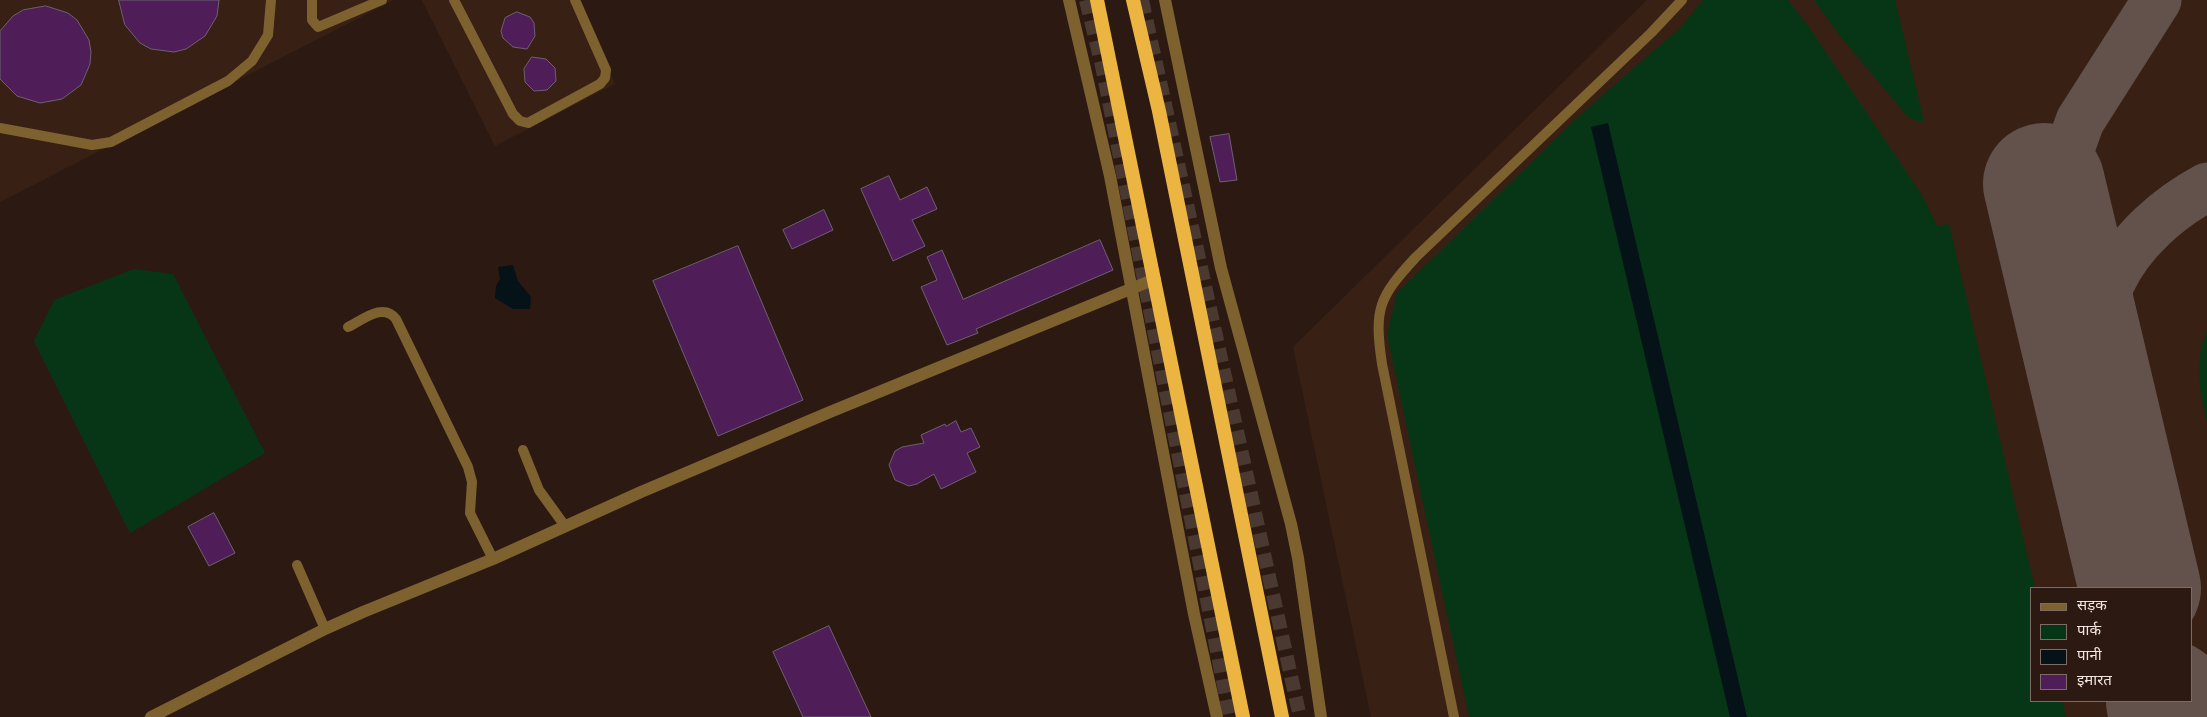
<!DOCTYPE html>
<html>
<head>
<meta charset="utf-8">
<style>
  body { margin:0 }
  #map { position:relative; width:2207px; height:717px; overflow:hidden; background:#2c1a12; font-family:"Times New Roman","Noto Sans Devanagari",serif }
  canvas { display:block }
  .legend { position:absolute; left:2030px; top:587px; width:162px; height:115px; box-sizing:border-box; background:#2c1a12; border:1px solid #7c6c65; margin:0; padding:6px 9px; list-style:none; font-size:15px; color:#f3e6e1 }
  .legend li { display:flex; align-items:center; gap:10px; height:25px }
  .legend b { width:25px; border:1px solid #7c6c65 }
</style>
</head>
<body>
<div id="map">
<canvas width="2207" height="717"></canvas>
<ul class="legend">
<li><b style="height:6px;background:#7d6230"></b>सड़क</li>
<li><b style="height:14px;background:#073616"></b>पार्क</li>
<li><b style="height:14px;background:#051217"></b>पानी</li>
<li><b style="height:14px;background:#4f1e58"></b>इमारत</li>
</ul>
</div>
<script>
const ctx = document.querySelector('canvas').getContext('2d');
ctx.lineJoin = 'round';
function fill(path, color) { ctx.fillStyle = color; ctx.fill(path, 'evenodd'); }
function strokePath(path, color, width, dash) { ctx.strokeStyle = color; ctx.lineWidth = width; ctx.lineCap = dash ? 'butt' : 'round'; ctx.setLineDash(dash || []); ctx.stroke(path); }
fill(new Path2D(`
  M0 0H394L0 202Z
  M422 0H580L615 84 495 146Z
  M1647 0H2207V717H1371L1293 347ZM2031 588H2191V701H2031Z`), '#382015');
fill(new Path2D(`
  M1703 0H1788L1809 27 1922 195 1937 226 1949 224 2035 588H2031V701H2062L2066 717H1469L1387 335 1397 293 1580 115 1680 28Z
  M1814 0H1895L1924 121H1916L1907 116 1840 36Z
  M134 269 173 274 265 453 130 533 34 341 54 300Z
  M2207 333V421C2200 394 2193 360 2207 333Z`), '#073616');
fill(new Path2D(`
  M1608 123 1747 717H1730L1591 127Z
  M513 265 518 281 531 297 530 309H513L495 298 496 286 500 279 498 267Z`), '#051217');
strokePath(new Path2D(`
  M2055 225 2064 166 2080 121 2157 0
  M2087 367C2093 338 2099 309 2111 282 2130 241 2168 208 2207 187`), '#62524b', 49);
strokePath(new Path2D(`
  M2044 184 2140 588
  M2167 701 2170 717`), '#62524b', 122);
const building = new Path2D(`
  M119 0H219L217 16 205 36 186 49 174 52 151 49 140 43 125 25Z
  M46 6 68 13 77 20 89 40 91 52 90 64 81 85 62 99 40 103 17 96 0 79V31L13 16 23 10Z
  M517 12 530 17 534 23 535 36 527 49 513 47 503 38 501 31 505 18Z
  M532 57 546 59 555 68 556 81 547 90 534 91 525 82 524 69Z
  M1229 134 1237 180 1220 182 1210 137Z
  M889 176 900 200 927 187 937 209 912 220 925 246 893 261 861 189Z
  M824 210 833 230 792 249 783 230Z
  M1100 240 1113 270 976 329 978 333 947 345 921 287 937 280 927 257 942 250 963 299Z
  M738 246 803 400 718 436 653 281Z
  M956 421 961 432 971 428 980 447 967 453 976 472 941 489 934 474 917 484 909 486 895 480 889 465 895 451 902 447 924 443 921 435 945 424 946 426Z
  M214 513 235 553 209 566 188 527Z
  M829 626 871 717H803L773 652Z`);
fill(building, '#4f1e58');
strokePath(building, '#6e6071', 1);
strokePath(new Path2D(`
  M1086 0 1102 66 1230 717
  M1142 0 1300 717`), '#4a3931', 14, [14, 7]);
strokePath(new Path2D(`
  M312 0V20L318 27 382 0
  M454 0 513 114 520 121 528 123 600 84 605 78 606 70 575 0
  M0 128 92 145 111 142 228 81 252 61 268 35 271 0
  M348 327C363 320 383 302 396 319L468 467 472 482 470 513 493 559
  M523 450 539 490 565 526
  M297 565 325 629
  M1454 717 1382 364C1374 309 1378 298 1416 257L1651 33 1682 0`), '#7d6230', 10);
strokePath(new Path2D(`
  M151 717 325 629 363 612 493 559 641 492 830 412 1155 279`), '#7d6230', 12);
strokePath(new Path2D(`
  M1069 0 1110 176 1194 614 1217 717
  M1165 0 1221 268 1291 524 1298 558 1321 717`), '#7d6230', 12);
strokePath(new Path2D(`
  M1097 0 1243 717
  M1133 0 1159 111 1282 717`), '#ecb542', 14);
</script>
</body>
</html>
